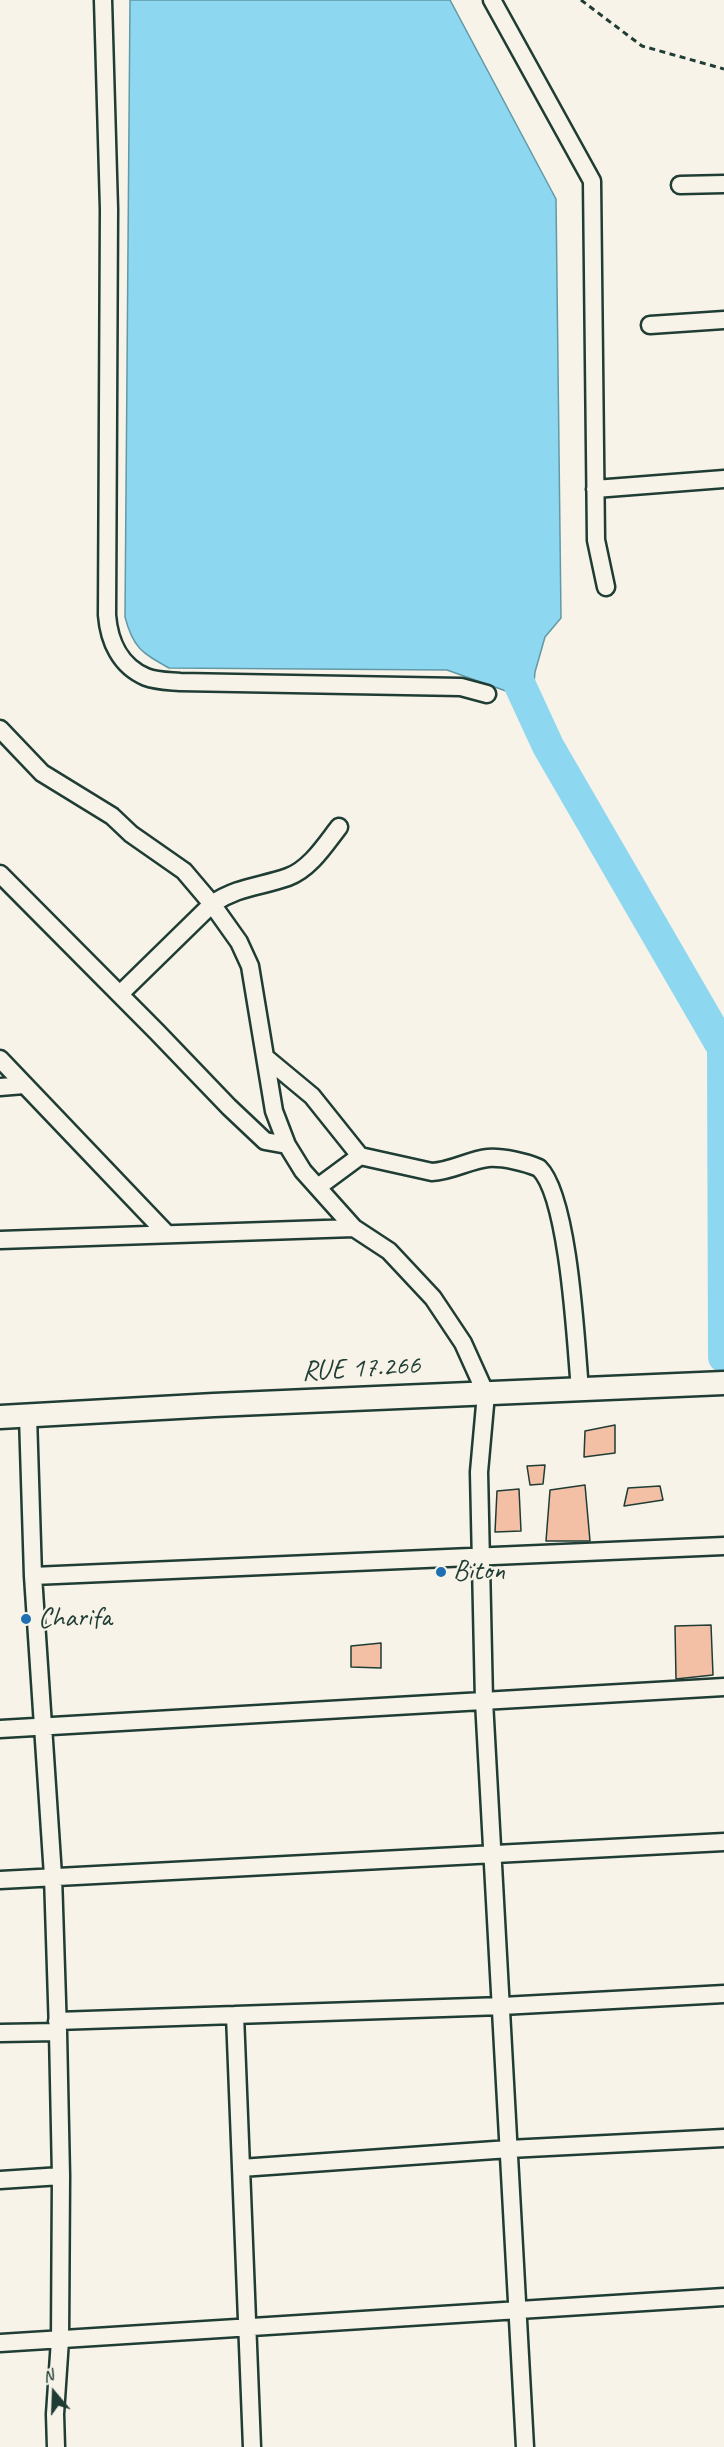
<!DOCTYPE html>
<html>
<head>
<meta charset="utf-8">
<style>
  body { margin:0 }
  #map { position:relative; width:724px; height:2447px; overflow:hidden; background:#f7f3e8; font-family:Caveat,sans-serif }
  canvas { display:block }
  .north { position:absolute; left:24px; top:2363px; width:60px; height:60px; -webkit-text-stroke:4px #f7f3e8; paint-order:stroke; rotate:341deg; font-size:16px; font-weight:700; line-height:24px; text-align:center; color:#1f3d34 }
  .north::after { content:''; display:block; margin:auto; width:21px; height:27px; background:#1f3d34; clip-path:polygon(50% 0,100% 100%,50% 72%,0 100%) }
</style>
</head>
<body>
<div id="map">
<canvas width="724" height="2447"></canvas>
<div class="north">N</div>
</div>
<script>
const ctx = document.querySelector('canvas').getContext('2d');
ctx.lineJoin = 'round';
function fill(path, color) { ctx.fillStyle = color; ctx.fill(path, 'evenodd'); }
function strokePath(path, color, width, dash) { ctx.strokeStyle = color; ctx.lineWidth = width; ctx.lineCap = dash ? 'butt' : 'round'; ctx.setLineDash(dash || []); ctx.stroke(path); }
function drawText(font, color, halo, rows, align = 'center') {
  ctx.font = font + ' Caveat,sans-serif'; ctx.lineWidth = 4.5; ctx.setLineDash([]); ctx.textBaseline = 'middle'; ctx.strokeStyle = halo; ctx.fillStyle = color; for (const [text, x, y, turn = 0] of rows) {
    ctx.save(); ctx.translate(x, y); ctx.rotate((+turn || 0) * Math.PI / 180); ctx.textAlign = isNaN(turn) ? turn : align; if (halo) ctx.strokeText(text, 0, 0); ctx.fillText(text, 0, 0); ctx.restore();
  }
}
const water = new Path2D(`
  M130 0H450L556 199 561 618 545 637 535 672 533 694 516 701 506 691 447 670 169 668C142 653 133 648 125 617Z`);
fill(water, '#8ed7f0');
strokePath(water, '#6299a5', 1.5);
strokePath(new Path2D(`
  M507 657 548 746 723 1048 724 1357`), '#8ed7f0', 32);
const building = new Path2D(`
  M615 1425V1453L584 1457 585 1431Z
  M545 1465 543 1484 530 1485 527 1466Z
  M585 1485 590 1541H546L550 1490Z
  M660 1486 663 1500 624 1506 628 1488Z
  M519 1489 521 1531 495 1532 497 1491Z
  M711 1625 713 1675 676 1679 675 1626Z
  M381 1643V1668L351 1667V1646Z`);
fill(building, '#f3bfa5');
strokePath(building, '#1f3d34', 1.5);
const minor = new Path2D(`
  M103 0 109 209 107 615C109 641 120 666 146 677 156 681 169 681 180 682L461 687 487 694
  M492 0 592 181 596 540 606 587
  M680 185 724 184
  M650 325 724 320
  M595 489 724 479
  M0 729 42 773 112 816 131 834 184 871 212 904 239 942 250 966 274 1111 287 1145 303 1171 354 1228
  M0 874 157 1032 229 1107 265 1141 287 1145
  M120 994 212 904C239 886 260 887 288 877 310 869 325 845 339 827
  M265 1057 312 1096 360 1156
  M0 1059 166 1233
  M0 1087 24 1085
  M318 1187 360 1156 432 1172C452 1171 469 1160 488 1158 503 1157 525 1162 539 1168 569 1197 576 1344 580 1390
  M0 1240 354 1228 389 1251 433 1298 463 1343 486 1394 479 1472 484 1701 525 2447
  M28 1416 33 1576 53 1876 58 2032 61 2176 60 2340 55 2414 56 2447
  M33 1576 724 1546
  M0 1729 724 1687
  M0 1880 724 1842
  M235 2015 252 2447
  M57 2021 502 2006 724 1994
  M0 2033 58 2032
  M241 2168 509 2149 724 2138
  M0 2180 61 2176
  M0 2343 724 2297`);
const secondary = new Path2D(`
  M0 1417 214 1405 724 1383`);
strokePath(minor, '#1f3d34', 21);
strokePath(secondary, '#1f3d34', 27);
strokePath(new Path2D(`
  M581 0 642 46 724 69`), '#1f3d34', 3, [6, 4.5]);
strokePath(minor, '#f7f3e8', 16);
strokePath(secondary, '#f7f3e8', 22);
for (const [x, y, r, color] of [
  [441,1572,6,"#1f6fb2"],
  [26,1619,6,"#1f6fb2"]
]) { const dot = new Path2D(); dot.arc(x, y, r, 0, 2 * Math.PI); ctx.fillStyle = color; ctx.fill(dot); strokePath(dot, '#f7f3e8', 2); }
drawText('28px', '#1f3d34', '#f7f3e8', [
  ["RUE 17.266",361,1369,-3]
]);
drawText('28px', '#1f3d34', '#f7f3e8', [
  ["Biton",453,1572],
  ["Charifa",38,1619]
], 'left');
</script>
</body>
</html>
